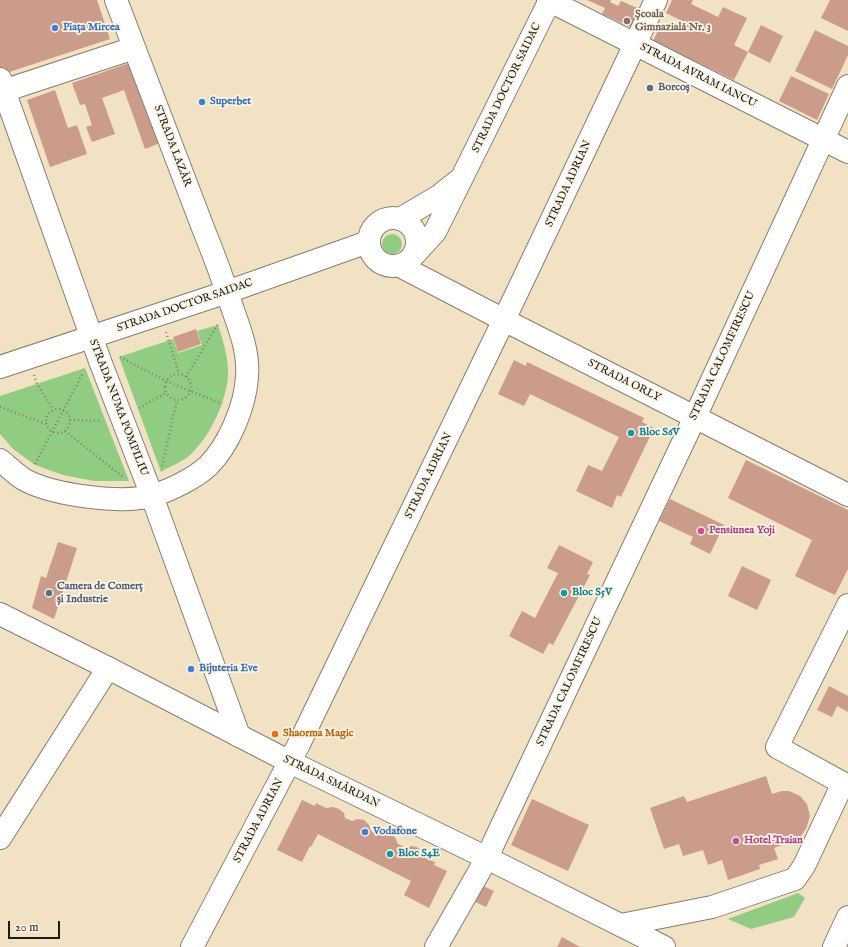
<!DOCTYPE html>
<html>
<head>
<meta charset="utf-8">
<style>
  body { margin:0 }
  #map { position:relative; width:848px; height:947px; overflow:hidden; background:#f1e2c3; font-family:"IM FELL English",serif }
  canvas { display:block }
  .scale { position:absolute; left:8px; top:921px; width:52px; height:18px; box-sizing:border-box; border:2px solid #1c1c1c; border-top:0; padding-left:5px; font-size:12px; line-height:14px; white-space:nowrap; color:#1c1c1c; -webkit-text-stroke:3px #fcf5e5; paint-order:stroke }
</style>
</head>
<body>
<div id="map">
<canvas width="848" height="947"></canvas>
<div class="scale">20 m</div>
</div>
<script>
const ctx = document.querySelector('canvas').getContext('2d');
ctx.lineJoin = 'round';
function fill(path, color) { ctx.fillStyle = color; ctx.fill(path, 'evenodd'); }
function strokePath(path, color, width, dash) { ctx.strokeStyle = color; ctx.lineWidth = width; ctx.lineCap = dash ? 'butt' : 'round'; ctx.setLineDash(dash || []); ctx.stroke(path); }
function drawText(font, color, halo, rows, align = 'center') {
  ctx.font = font + ' "IM FELL English",serif'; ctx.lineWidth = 3.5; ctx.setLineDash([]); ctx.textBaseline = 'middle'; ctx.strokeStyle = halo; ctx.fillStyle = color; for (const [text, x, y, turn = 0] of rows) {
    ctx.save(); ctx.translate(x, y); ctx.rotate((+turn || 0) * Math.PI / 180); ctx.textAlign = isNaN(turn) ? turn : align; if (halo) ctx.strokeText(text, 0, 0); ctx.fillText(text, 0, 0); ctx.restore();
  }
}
fill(new Path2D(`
  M382 244a10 10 0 1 1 20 0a10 10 0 1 1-20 0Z
  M218 325C223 340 229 360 228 376 226 402 210 437 190 455 183 462 170 466 161 472L119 357 173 339 178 353 202 345 197 331Z
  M85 368 129 481H94L63 475 35 465 13 449 0 434V396Z
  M798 893 805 898 794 917 751 929 728 919Z`), '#90cd82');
fill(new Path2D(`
  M0 0H97L110 39 0 75Z
  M587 0H611L610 2 618 6 621 1 642 10 633 28 602 14 605 8Z
  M672 0H693L691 4 718 17 723 7 747 18 734 45 748 52 761 25 783 36 770 63 748 52 734 80 653 41 661 24 679 32 684 22 666 13Z
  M830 0H848V31L821 18Z
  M815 30 848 46V55L832 89 795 71Z
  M132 62 160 143 145 149 124 90 102 98 115 134 92 142 86 127 92 125 85 104 80 105 72 83Z
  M791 76 829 94 817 120 779 101Z
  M55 90 68 128 77 125 87 154 50 167 27 100Z
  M196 329 201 344 178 352 173 337Z
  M514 360 526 366 527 362 644 418 642 422 654 428 621 497 617 495 612 508 576 491 588 465 602 471 619 437 530 394 524 406 498 394Z
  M746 460 848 510V569L835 595 795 576 812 540 728 498Z
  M670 499 724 525 710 554 690 544 693 537 659 521Z
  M58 542 77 548 54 619 32 608 41 576 46 578Z
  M559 545 593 562 587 574 590 575 553 645 549 643 543 654 509 636 522 611 535 618 558 573 547 568Z
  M742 566 771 580 757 610 728 596Z
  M829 686 848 696V712L837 706 832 717 817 710Z
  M766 776 772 794 782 791H789L800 796 807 804 810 816 806 829 800 837 795 840 774 848 778 859 759 865 760 869 728 880 722 860 708 865 703 850 683 856 679 844 664 849 650 808 684 796 687 802Z
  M532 799 589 825 568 871 511 845Z
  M302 800 315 806 316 803 326 808 333 807 339 809 344 813 345 818 352 821 358 819 364 820 369 825 371 831 379 835 384 833 392 834 396 839 398 844 406 848 411 846 417 847 422 851 423 857 435 862 434 865 447 871 429 908 404 895 411 881 318 834 311 847 310 846 302 862 277 850Z
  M479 884 494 891 486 907 471 900Z
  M562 937 580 947H557Z`), '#ca9c89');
const minor = new Path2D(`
  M548 0 848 152
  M0 79 100 361 152 496 239 736
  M0 92 134 48
  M369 242a24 24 0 1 1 48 0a24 24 0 1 1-48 0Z
  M400 219 439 196 458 181
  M413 256 435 232 550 0
  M400 266 504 320 848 495
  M0 367 227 292 368 242
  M0 460C8 466 16 475 25 480 53 495 124 505 154 495 171 490 195 478 208 466 229 445 245 407 247 377 249 354 241 332 233 310 224 282 214 255 203 228 174 152 145 76 116 0
  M848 605 777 747 848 786
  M0 838 108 668
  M621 925 712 907 795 879 804 866 843 783
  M192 947 299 744 513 301 656 0
  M436 947 487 858 495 840 695 417 848 86`);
const major = new Path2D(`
  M0 614 108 668 290 762 487 858 664 947
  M834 947 848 917`);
strokePath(minor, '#867f70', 24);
strokePath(major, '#867f70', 24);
strokePath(new Path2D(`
  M166 332 179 374
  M120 357 166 381 222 404
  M165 387a13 13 0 1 1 26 0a13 13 0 1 1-26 0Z
  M34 375 37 384 53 409
  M186 377 218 324
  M0 407 46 424
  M139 408 166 393
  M46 421a12 12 0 1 1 24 0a12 12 0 1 1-24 0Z
  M70 420 102 421
  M65 431 123 477
  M35 464 83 373
  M162 466 177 400`), '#867f70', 2.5, [1, 3]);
strokePath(minor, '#fff', 22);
strokePath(major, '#fff', 22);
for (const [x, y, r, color] of [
  [627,21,4,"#8d6e63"],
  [55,28,4,"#3f7fe0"],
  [650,88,4,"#5c6f8a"],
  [202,102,4,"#3f7fe0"],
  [631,433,4,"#0f9aa8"],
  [701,531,4,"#d1479c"],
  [49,593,4,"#5c6f8a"],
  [564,593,4,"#0f9aa8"],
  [191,669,4,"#3f7fe0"],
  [275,734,4,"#e8710a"],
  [365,832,4,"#3f7fe0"],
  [736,841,4,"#d1479c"],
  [390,854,4,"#0f9aa8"]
]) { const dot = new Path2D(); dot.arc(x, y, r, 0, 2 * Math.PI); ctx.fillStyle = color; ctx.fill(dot); strokePath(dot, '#fcf5e5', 1.5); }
drawText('bold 11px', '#785e54', '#fcf5e5', [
  ["Școala",635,15],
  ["Gimnazială Nr. 3",635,28]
], 'left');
drawText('bold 11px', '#366cbe', '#fcf5e5', [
  ["Piața Mircea",63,28],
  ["Superbet",210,102],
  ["Bijuteria Eve",199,669],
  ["Vodafone",373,832]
], 'left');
drawText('11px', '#1c1c1c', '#fcf5e5', [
  ["STRADA AVRAM IANCU",698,76,27],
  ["STRADA DOCTOR SAIDAC",507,88,-64],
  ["STRADA LAZĂR",172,146,69],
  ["STRADA ADRIAN",569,184,-65],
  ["STRADA DOCTOR SAIDAC",185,306,-19],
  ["STRADA CALOMFIRESCU",723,356,-65],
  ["STRADA ORLY",624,381,27],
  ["STRADA NUMA POMPILIU",118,408,69],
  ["STRADA ADRIAN",429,476,-64],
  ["STRADA CALOMFIRESCU",570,682,-65],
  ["STRADA SMÂRDAN",331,782,26],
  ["STRADA ADRIAN",259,821,-62]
]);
drawText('bold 11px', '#4e5e75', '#fcf5e5', [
  ["Borcoș",658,88],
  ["Camera de Comerț",57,587],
  ["și Industrie",57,600]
], 'left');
drawText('bold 11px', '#0d838f', '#fcf5e5', [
  ["Bloc S6V",639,433],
  ["Bloc S5V",572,593],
  ["Bloc S4E",398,854]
], 'left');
drawText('bold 11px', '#b23c85', '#fcf5e5', [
  ["Pensiunea Yoji",709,531],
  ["Hotel Traian",744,841]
], 'left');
drawText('bold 11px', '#c56008', '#fcf5e5', [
  ["Shaorma Magic",283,734]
], 'left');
</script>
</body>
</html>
